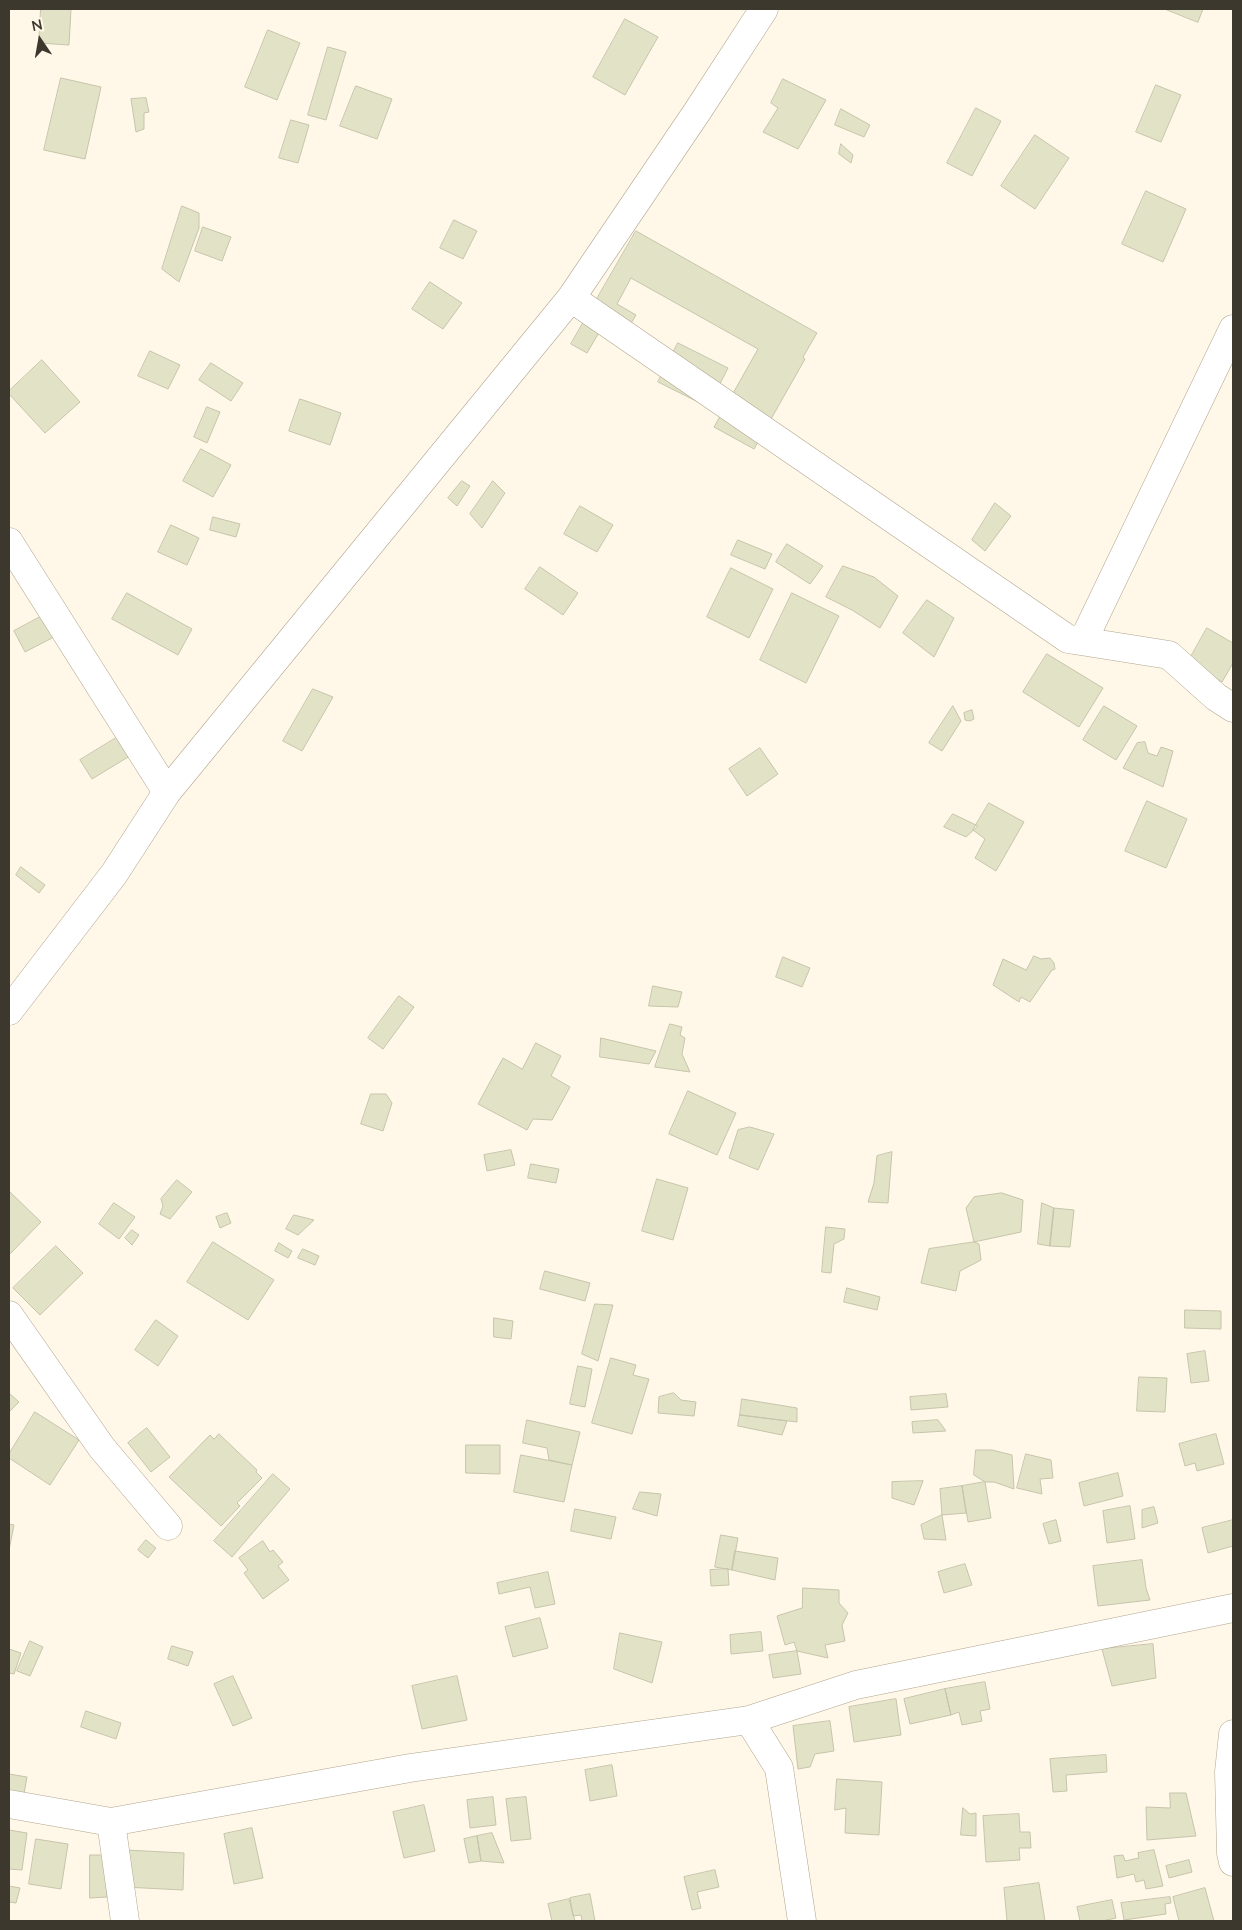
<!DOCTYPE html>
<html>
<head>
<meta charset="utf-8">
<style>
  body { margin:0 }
  #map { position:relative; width:1242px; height:1930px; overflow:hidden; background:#fff7e8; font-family:Lato,sans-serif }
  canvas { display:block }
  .frame { position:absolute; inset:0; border:10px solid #3d382e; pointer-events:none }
  .north { position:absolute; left:15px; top:15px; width:50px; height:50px; -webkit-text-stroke:4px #fff7e8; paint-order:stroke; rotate:348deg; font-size:14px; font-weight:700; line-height:20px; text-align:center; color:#3d382e }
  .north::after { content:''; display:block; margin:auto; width:18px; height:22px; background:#3d382e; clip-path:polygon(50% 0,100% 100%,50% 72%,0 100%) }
</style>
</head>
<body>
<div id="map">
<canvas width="1242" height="1930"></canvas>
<div class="frame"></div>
<div class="north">N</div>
</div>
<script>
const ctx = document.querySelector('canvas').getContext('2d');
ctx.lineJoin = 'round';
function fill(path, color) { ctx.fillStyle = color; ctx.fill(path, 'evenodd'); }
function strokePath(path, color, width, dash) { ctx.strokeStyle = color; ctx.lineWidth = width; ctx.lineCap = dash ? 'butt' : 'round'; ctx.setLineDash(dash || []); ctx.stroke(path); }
const building = new Path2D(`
  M41 9H71L69 45 39 43Z
  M1165 9H1203L1198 22Z
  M625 19 658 37 625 95 593 77Z
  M268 30 300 43 277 100 245 87Z
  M328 47 346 52 326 120 308 115Z
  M61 78 101 87 85 159 44 150Z
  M783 79 826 100 798 149 763 132 778 108 771 103Z
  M1156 85 1181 95 1161 142 1136 132Z
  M356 86 392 99 377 139 340 126Z
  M146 98 149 112 144 113V129L136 132 131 99Z
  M976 108 1001 121 972 176 947 163Z
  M841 109 870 125 864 137 835 125Z
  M291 120 309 125 298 163 279 158Z
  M1035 135 1069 158 1035 209 1001 186Z
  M841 144 853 155 851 163 839 154Z
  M1146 191 1186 209 1163 262 1122 244Z
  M182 206 199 213V228L179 282 162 269Z
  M454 220 477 231 463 259 440 248Z
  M203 227 231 237 222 261 195 251Z
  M636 231 817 333 803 357 805 359 754 449 714 427 758 349 631 278 617 304 636 315 624 335 604 324 587 353 571 344Z
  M430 282 462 303 443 329 412 309Z
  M678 343 728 368 708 407 658 382Z
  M150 351 180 365 168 389 138 376Z
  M42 360 80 402 45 433 9 394V391Z
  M211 363 243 383 231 401 199 380Z
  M300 399 341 413 330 445 289 431Z
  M207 407 220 412 207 443 194 437Z
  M201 449 231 465 213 497 183 481Z
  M462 481 470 486 457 506 448 498Z
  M493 481 505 493 482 528 470 514Z
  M995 503 1011 516 985 551 972 540Z
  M580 506 613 525 597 552 564 534Z
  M213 517 240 524 236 537 210 530Z
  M171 525 199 538 187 565 158 552Z
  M738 540 772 554 765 569 731 555Z
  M787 544 823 566 810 584 776 562Z
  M843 566 874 577 898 596 880 628 852 610 826 597Z
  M540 567 578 593 563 615 525 589Z
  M731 568 773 589 749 638 707 617Z
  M127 593 192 629 178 655 112 619Z
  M792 593 839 616 806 683 760 660Z
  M927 600 954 618 934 657 903 633Z
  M42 616 54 637 25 652 14 631Z
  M1207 628 1233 643V663L1222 682 1188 662Z
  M1047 654 1103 688 1079 727 1023 692Z
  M313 689 333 697 302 751 283 741Z
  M953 706 961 721 942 751 929 743Z
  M1104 706 1137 726 1116 760 1083 740Z
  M972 710 974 719 970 721 965 720 964 713Z
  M121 735 133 754 92 779 80 760Z
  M1145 742 1148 753 1157 756 1161 747 1173 751 1163 787 1123 768 1137 743Z
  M760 748 778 774 747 796 729 769Z
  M1147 801 1187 819 1166 868 1125 851Z
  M989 803 1024 822 996 871 975 858 985 839 973 830Z
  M953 814 978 826 966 837 944 827Z
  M21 867 45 885 39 893 16 875Z
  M1034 956 1041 959 1050 958 1054 963 1055 969 1052 970 1030 1002 1021 997 1019 1002 993 985 1003 959 1026 970Z
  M783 957 810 968 802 987 776 977Z
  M653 986 682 992 678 1007 649 1006Z
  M399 996 414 1007 383 1049 368 1038Z
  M670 1024 682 1027 680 1035 685 1038 682 1054 690 1072 655 1067Z
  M601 1038 656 1051 649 1064 600 1057Z
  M536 1043 561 1056 551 1076 570 1087 552 1120 533 1119 527 1130 478 1104 503 1058 522 1069Z
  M688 1091 736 1113 717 1155 669 1134Z
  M371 1094H386L392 1103 383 1131 361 1124Z
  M750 1127 774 1134 758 1170 729 1158 738 1130Z
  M511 1150 515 1165 487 1171 484 1155Z
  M892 1152 888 1203 868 1202 874 1183 877 1156Z
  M531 1164 559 1169 556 1183 528 1178Z
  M657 1179 688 1188 673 1240 642 1231Z
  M177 1180 192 1192 170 1219 160 1214 163 1206 161 1199Z
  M9 1191 41 1222 9 1255Z
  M1002 1193 1023 1200 1021 1232 974 1242 966 1208 974 1197Z
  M114 1203 135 1217 119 1239 99 1224Z
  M1042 1203 1054 1208 1050 1246 1038 1244Z
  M1054 1208 1074 1210 1070 1247 1050 1246Z
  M227 1213 231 1223 220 1228 216 1217Z
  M294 1215 314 1220 298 1235 286 1229Z
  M826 1227 845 1229 844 1239 834 1244 831 1273 822 1272Z
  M132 1230 139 1235 132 1245 125 1238Z
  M213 1242 274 1280 248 1320 187 1282Z
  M974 1242 979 1244 981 1260 960 1271 956 1291 921 1283 929 1249Z
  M279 1243 292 1251 288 1258 275 1251Z
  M56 1246 83 1273 40 1315 13 1288Z
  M303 1249 319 1256 315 1265 298 1258Z
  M545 1271 590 1283 585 1301 540 1289Z
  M847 1288 880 1297 877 1310 844 1302Z
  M595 1304 613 1305 598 1361 582 1354Z
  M1185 1310 1221 1311V1329L1185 1328Z
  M494 1318 513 1321 511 1339 494 1337Z
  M156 1320 178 1336 158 1366 135 1350Z
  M1205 1351 1209 1381 1191 1383 1187 1354Z
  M611 1358 636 1365 633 1375 649 1379 632 1434 592 1423Z
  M578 1366 592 1369 585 1407 570 1404Z
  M1139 1377 1167 1378 1165 1412 1137 1411Z
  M9 1393 19 1402 9 1412Z
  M674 1393 681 1400 696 1402 694 1416 658 1413 659 1397Z
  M946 1394 948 1407 911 1410 910 1397Z
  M742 1399 797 1408V1422L740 1415Z
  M35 1412 79 1440 50 1485 9 1458V1454Z
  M740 1415 787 1421 782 1435 738 1426Z
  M527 1420 580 1432 572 1465 549 1460 547 1448 523 1443Z
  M938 1420 946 1431 913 1433 912 1422Z
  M147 1428 170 1457 151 1472 128 1443Z
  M219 1434 257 1470 256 1472 262 1478 237 1503 240 1506 221 1526 169 1477 210 1435 214 1439Z
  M1216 1434 1224 1464 1197 1471 1195 1463 1185 1466 1179 1444Z
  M466 1445H500V1474L466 1473Z
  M976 1450H992L1012 1455 1014 1489 994 1482H985L974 1475Z
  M1026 1454 1051 1460 1053 1478 1040 1479 1042 1494 1017 1488Z
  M521 1455 572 1465 564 1502 514 1492Z
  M1118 1473 1123 1496 1084 1506 1079 1483Z
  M273 1474 290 1489 232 1557 214 1541Z
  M923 1481 914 1505 892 1498V1482Z
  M985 1482 991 1518 968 1522 962 1486Z
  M962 1486 966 1513 942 1515 940 1489Z
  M640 1492 661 1494 657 1516 633 1509Z
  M1130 1506 1135 1539 1107 1543 1103 1511Z
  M1154 1507 1158 1523 1142 1528V1510Z
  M575 1509 616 1517 611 1539 571 1531Z
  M942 1515 946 1540 924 1539 921 1525Z
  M1056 1520 1061 1541 1049 1544 1043 1524Z
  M1233 1520V1546L1208 1553 1202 1528Z
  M9 1524 14 1525 9 1550Z
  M721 1535 738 1538 732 1570 715 1567Z
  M146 1540 156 1548 148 1558 138 1550Z
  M263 1541 270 1552 273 1550 283 1562 278 1566 289 1580 263 1599 244 1573 248 1570 239 1558Z
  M735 1551 778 1558 775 1580 732 1570Z
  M1142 1560 1146 1588 1150 1600 1098 1606 1093 1566Z
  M965 1564 972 1585 944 1593 938 1572Z
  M728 1569 729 1585 711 1586 710 1570Z
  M548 1572 555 1604 535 1608 530 1587 499 1594 497 1583Z
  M803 1588 839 1590V1603L848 1613 842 1625 845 1641 825 1645 828 1658 797 1651 794 1642 785 1645 777 1616 802 1608Z
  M540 1618 548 1648 513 1657 505 1627Z
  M761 1632 763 1651 731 1654 730 1635Z
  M620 1633 662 1642 652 1683 614 1669Z
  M30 1641 43 1647 30 1676 17 1671Z
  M1153 1644 1156 1678 1112 1686 1102 1649Z
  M172 1646 193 1652 188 1666 168 1659Z
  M9 1649 21 1653 14 1674 9 1673Z
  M797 1651 801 1674 773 1678 769 1655Z
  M233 1676 252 1718 233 1726 214 1684Z
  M457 1676 467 1720 422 1729 412 1686Z
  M985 1682 990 1709 980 1711 982 1721 962 1725 959 1712 951 1715 945 1689Z
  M945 1689 951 1715 910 1724 904 1699Z
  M896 1699 901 1735 854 1742 849 1707Z
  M86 1711 121 1723 116 1739 81 1727Z
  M830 1721 834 1751 815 1754 810 1767 798 1769 793 1726Z
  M1106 1755 1107 1772 1066 1775 1067 1791 1053 1792 1050 1759Z
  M612 1765 617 1796 590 1801 585 1770Z
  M9 1774 27 1777 24 1794 9 1792Z
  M837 1779 882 1782 879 1835 845 1833 846 1808 835 1810Z
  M1170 1793H1186L1196 1836 1147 1840 1146 1807 1170 1808Z
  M493 1797 496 1825 470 1828 467 1800Z
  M526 1797 531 1839 511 1841 506 1799Z
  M424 1805 435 1851 404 1858 393 1812Z
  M963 1808 970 1814 976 1813V1836L961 1835Z
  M1019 1814 1020 1832H1030L1031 1848H1019L1020 1860 986 1862 983 1816Z
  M252 1828 263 1878 234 1884 224 1834Z
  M9 1830 27 1833 22 1870 9 1869Z
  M492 1833 504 1863 481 1861 477 1836Z
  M477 1836 481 1861 469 1863 464 1839Z
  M36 1839 68 1844 61 1889 29 1884Z
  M126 1850 184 1853 183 1890 124 1887Z
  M1154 1850 1163 1886 1146 1889 1144 1880 1136 1882 1134 1874 1117 1878 1114 1856 1123 1855 1125 1861 1139 1858 1138 1853Z
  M90 1855H107V1897L90 1898Z
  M1189 1860 1192 1872 1169 1878 1166 1866Z
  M715 1870 719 1887 697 1892 701 1908 692 1910 684 1877Z
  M1039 1883 1045 1921H1007L1004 1888Z
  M9 1886 20 1888 16 1903 9 1902Z
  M1205 1888 1214 1921H1179L1173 1897Z
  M590 1894 595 1921H582L581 1915 573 1916 570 1898Z
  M1170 1897 1171 1903 1165 1904 1166 1914 1124 1920 1121 1903Z
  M569 1899 575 1921H552L548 1904Z
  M1112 1900 1116 1918 1102 1921H1080L1077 1907Z`);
fill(building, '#e2e2c6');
strokePath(building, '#c6c5ab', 1);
const minor = new Path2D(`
  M571 298 1068 639 1169 655 1216 697 1233 708
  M9 542 167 792
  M1068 639 1083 641 1233 329
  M9 1011 114 874 167 792 571 298 697 112 764 9
  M9 1315 102 1448 168 1526
  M749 1720 856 1685 1233 1608
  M1233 1734 1229 1772 1231 1853 1233 1862
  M9 1804 111 1822 410 1768 749 1720 779 1768 802 1921
  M111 1822 125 1921`);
strokePath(minor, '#b1a58e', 29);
strokePath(minor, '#fff', 28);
</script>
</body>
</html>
